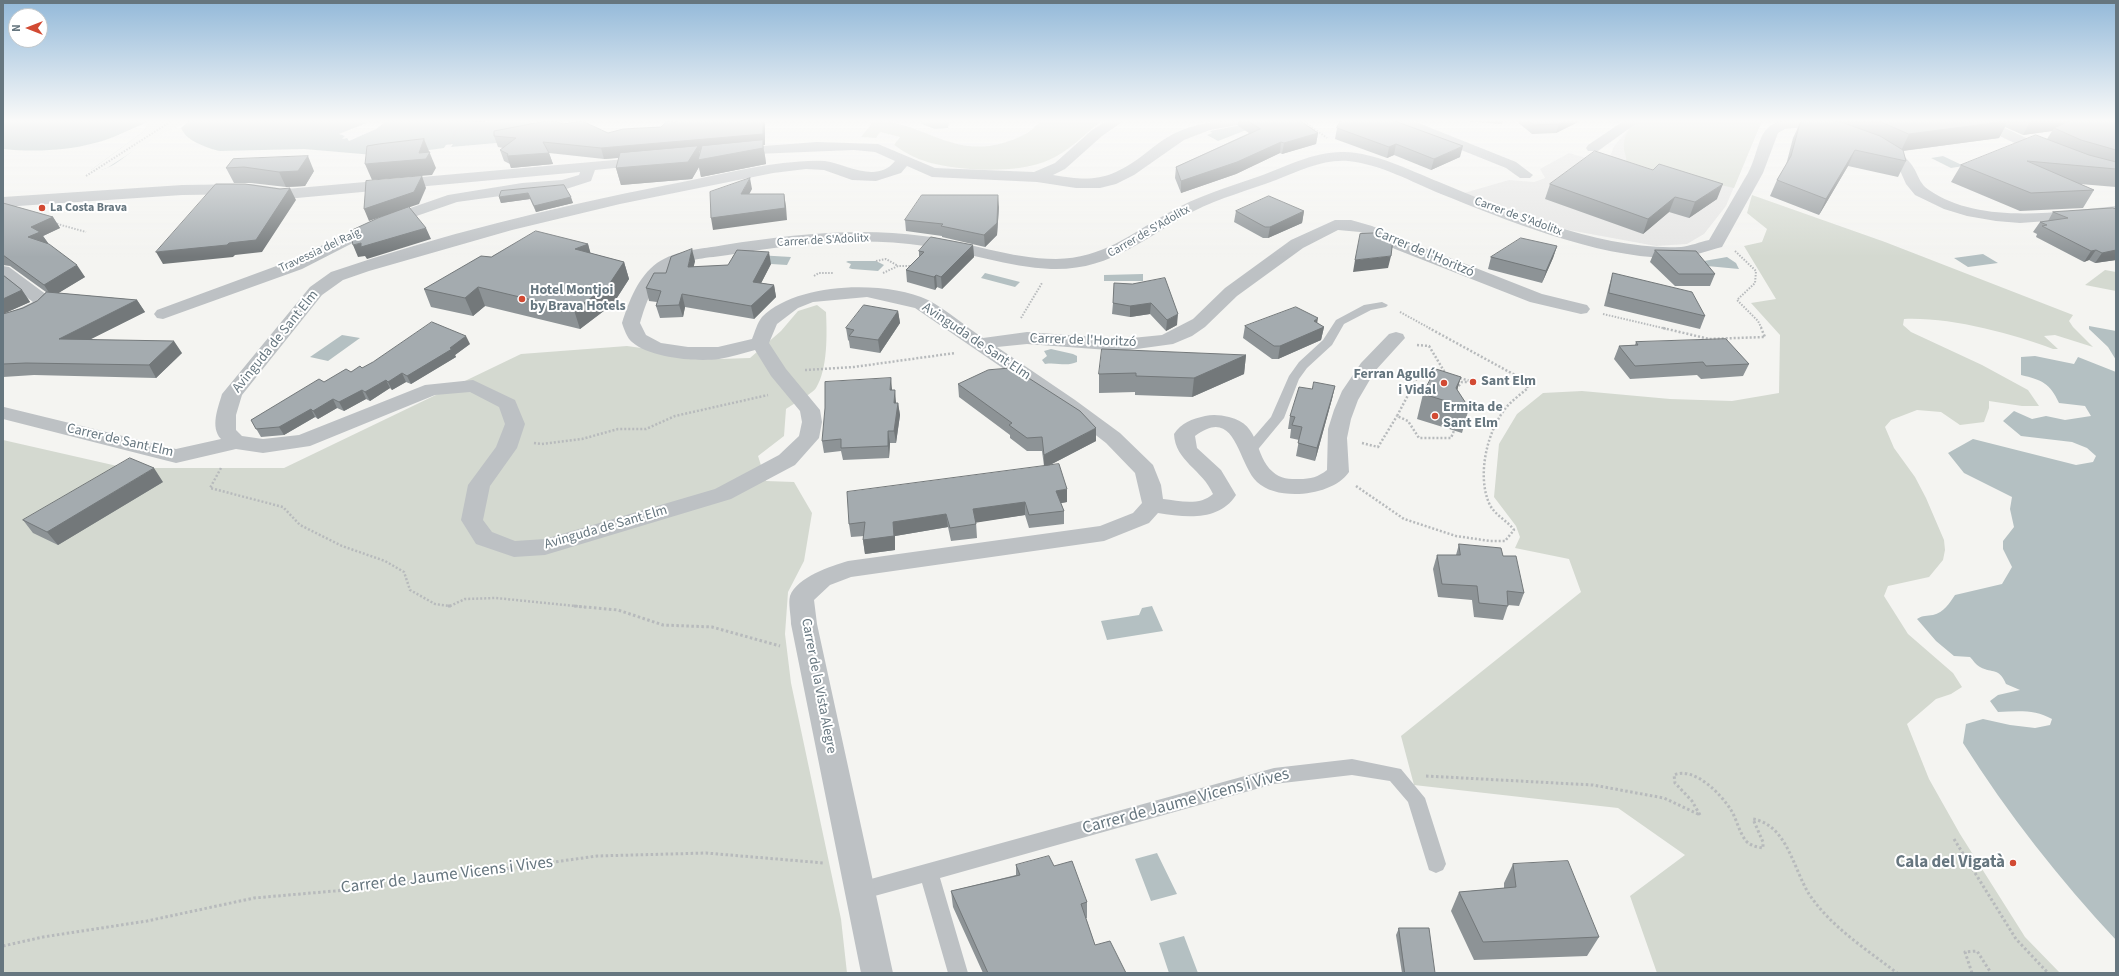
<!DOCTYPE html>
<html>
<head>
<meta charset="utf-8">
<style>
  body { margin:0 }
  #map { position:relative; width:2119px; height:976px; overflow:hidden; background:#f4f4f1; font-family:"Source Sans 3",sans-serif }
  canvas { display:block }
  .frame { position:absolute; inset:0; border:4px solid #66767f; pointer-events:none }
  .north { position:absolute; left:8px; top:8px; width:40px; height:40px; box-sizing:border-box; background:#fff; border:1px solid #c2c8cc; border-radius:50%; rotate:270deg; font-size:11px; font-weight:700; line-height:16px; text-align:center; color:#66767f }
  .north::after { content:''; display:block; margin:auto; width:14px; height:18px; background:#d24a33; clip-path:polygon(50% 0,100% 100%,50% 72%,0 100%) }
</style>
</head>
<body>
<div id="map">
<canvas width="2119" height="976"></canvas>
<div class="frame"></div>
<div class="north">N</div>
</div>
<script>
const ctx = document.querySelector('canvas').getContext('2d');
ctx.lineJoin = 'round';
function fill(path, color) { ctx.fillStyle = color; ctx.fill(path, 'evenodd'); }
function strokePath(path, color, width, dash) { ctx.strokeStyle = color; ctx.lineWidth = width; ctx.lineCap = dash ? 'butt' : 'round'; ctx.setLineDash(dash || []); ctx.stroke(path); }
function drawText(font, color, halo, rows, align = 'center') {
  ctx.font = font + ' "Source Sans 3",sans-serif'; ctx.lineWidth = 4; ctx.setLineDash([]); ctx.textBaseline = 'middle'; ctx.strokeStyle = halo; ctx.fillStyle = color; for (const [text, x, y, turn = 0] of rows) {
    ctx.save(); ctx.translate(x, y); ctx.rotate((+turn || 0) * Math.PI / 180); ctx.textAlign = isNaN(turn) ? turn : align; if (halo) ctx.strokeText(text, 0, 0); ctx.fillText(text, 0, 0); ctx.restore();
  }
}
fill(new Path2D(`
  M1750 120 1761 123 1726 206 1704 234 1687 244 1656 246 1563 229 1464 193 1509 180 1534 182 1545 178 1540 169 1569 153 1596 161 1609 159 1614 146 1633 124Z`), '#e5e5e4');
fill(new Path2D(`
  M1042 120H1103C1086 133 1068 152 1049 160 1017 175 944 172 912 156 906 153 900 149 894 145L900 137 880 132 876 138 861 137 874 121C925 121 953 161 1009 141 1022 137 1032 131 1042 120Z
  M1640 120H1750L1761 123 1734 188 1658 171 1626 161C1627 156 1624 153 1624 149 1623 136 1629 126 1640 120Z
  M1752 195 1885 242 2073 315 2069 321 2073 327 2093 347 2055 335 2044 336 2058 349H2053C2010 333 1950 317 1904 319L1903 325 1911 332 1982 365 2028 390 2039 406H2022L1989 401V408L1984 422 1960 425 1941 412 1917 410 1891 420 1885 427 1894 448 1915 477 1926 498 1944 540 1945 550 1943 560 1929 577 1888 586 1884 596 1908 634 1953 673 1962 687 1951 694 1936 699 1907 724 1929 779 1960 834 2025 937 2060 973H1657L1630 896 1685 855 1618 808 1414 785 1401 736 1581 592 1569 559 1515 548 1520 537 1516 526 1494 497 1499 444 1517 414 1543 393 1582 391 1670 399 1732 401 1779 393 1780 335 1751 303 1776 299 1744 246 1762 242 1767 229 1747 213Z
  M2105 270 2116 272V291L2085 285Z
  M817 305 826 312C827 333 828 369 816 388 812 394 793 404 786 409L784 436 758 456 766 481 794 482 812 513 804 561 788 592 785 634 791 683 841 919 847 973H3V440L126 468H284L521 354 627 346 719 359 750 358 781 331 798 311Z`), '#d4d9d0');
fill(new Path2D(`
  M3 120H189C171 127 153 138 137 148 123 157 109 173 91 170L143 132 150 121C132 128 115 138 95 143 66 151 33 152 3 149Z
  M190 120H374L339 134 345 136 342 139 347 138 349 141 376 129 388 120 529 122 535 125 508 142 451 147 453 144 446 145 444 148 385 156 304 149 220 151C207 148 186 141 181 128Z
  M919 120H949L948 128 935 129 922 124Z
  M1241 125 1249 129 1218 141 1207 135 1212 133 1210 131Z
  M1943 156 1964 166 1951 168 1931 158Z
  M1983 254 1998 263 1968 267 1954 258Z
  M757 255 791 257 787 265 771 264Z
  M1727 257 1736 263 1739 269 1707 266 1704 261Z
  M848 261H876L884 265 878 271 852 269 849 268 851 264 846 262Z
  M985 273 1020 282 1015 287 981 278Z
  M1143 274V281H1104V275Z
  M2089 326 2116 331V360L2108 347 2089 329Z
  M342 335 360 338 328 361 310 357Z
  M1051 349 1073 354 1077 356V362C1066 367 1057 362 1045 364L1042 360 1047 356 1044 351Z
  M2035 356 2074 364 2078 357 2116 372V940C2059 879 2008 814 1963 743L1966 724 1983 719 2010 725 2035 728 2050 725 2052 719C2035 709 2017 711 1998 712L1990 701 1998 695 2020 690 2006 684C1999 667 1993 674 1980 667 1976 665 1973 660 1970 657L1954 656 1936 641 1917 619C1923 615 1927 616 1933 615 1944 612 1949 604 1955 595L2002 584 2012 567 2003 549V541L2014 527 2010 509 2012 497 1964 473 1948 453 1973 439 2076 465 2093 462 2096 456 2087 448 2072 442 2021 436 2003 421 2014 411 2032 419 2046 416 2065 420 2091 416 2085 406 2059 403C2050 383 2042 380 2021 375V357Z
  M1152 606 1163 631 1107 640 1101 621 1139 615 1142 608Z
  M1157 853 1177 894 1151 901 1135 859Z
  M1184 936 1198 973H1169L1159 943Z`), '#b4c0c2');
fill(new Path2D(`
  M150 120H189L138 148 107 168 98 171 91 170 143 132Z`), '#f4f4f1');
strokePath(new Path2D(`
  M1302 120 1327 138
  M450 144 461 120
  M86 176 173 120
  M54 223 86 232
  M1735 251 1756 271 1755 283 1737 300 1758 321 1762 329
  M876 261 886 259 898 266
  M883 273 898 266H913
  M814 276 819 273H834
  M1400 312 1431 329
  M1603 314 1667 329
  M1021 318 1042 283`), '#b7babc', 2, [1.5, 1.5]);
strokePath(new Path2D(`
  M1663 328 1709 339 1765 337 1761 328
  M1417 345 1429 346 1444 371 1416 372 1417 378 1397 416 1408 421 1419 438H1451L1455 428
  M805 370 854 367 955 353
  M1417 378 1435 379
  M1456 389 1462 382H1473L1457 377
  M534 443 541 444 582 439 618 429H646L675 416 768 395
  M1362 443 1378 447 1397 416
  M221 468 210 488 283 507 300 525 342 546 385 561 404 572 410 590 435 604 450 606 465 599 496 598 585 607
  M1356 486 1404 519 1456 536 1490 541H1505L1514 530C1507 520 1494 515 1489 503 1477 475 1487 432 1505 409 1511 401 1520 395 1528 388L1524 380 1429 328`), '#b7babc', 2.5, [2, 2]);
strokePath(new Path2D(`
  M448 606H451
  M574 606 618 610 663 625 712 627 780 646
  M1426 776 1593 785 1664 798 1700 815
  M1700 815 1692 801 1675 783 1674 775C1694 766 1721 794 1731 810 1737 820 1739 832 1746 841 1751 846 1757 847 1763 848V842L1753 819C1787 825 1793 868 1809 894 1831 927 1866 949 1897 973
  M1954 839 2016 939 2048 973
  M3 946 43 937 147 921 254 898 369 888 597 856 706 853 824 863
  M1972 973 1965 952 1977 951 1991 973`), '#b7babc', 3, [2.5, 2.5]);
fill(new Path2D(`
  M1382 302 1388 305 1386 307 1371 310 1344 324 1332 345 1307 368 1299 379 1284 418 1255 453H1245L1243 450 1245 447 1271 417 1289 376 1299 362 1323 340 1336 320 1364 305Z
  M1352 759 1401 769 1425 798 1446 864 1443 870 1436 873 1429 870 1408 802 1390 781 1352 775 1274 784 940 878 968 973H948L922 883 860 900 853 897 850 891 853 885 860 882 1274 768Z`), '#bdc1c4');
fill(new Path2D(`
  M1108 120H1125L1102 136 1065 169 1053 175C1093 182 1109 180 1142 156 1152 148 1163 139 1175 133 1199 122 1223 120 1250 120L1248 123 1210 130 1184 140 1134 175 1116 184 1100 188H1076L1037 182 932 177 907 166 901 173 876 181 852 180 824 170 806 169 773 173 620 204 512 230 369 271 343 280 322 295 242 395 236 415V430L242 436 263 439 299 435 425 385 473 380 515 400 525 424 517 448 490 486 483 520 492 532 515 541 545 539 715 489 779 455 799 436 802 422 800 411 771 376 755 350C743 353 731 357 719 359 696 362 650 358 632 342 627 338 624 329 622 323 629 301 638 277 657 263 676 250 702 249 724 245 790 235 857 227 923 236 967 241 1010 259 1056 259 1103 258 1129 235 1168 213 1197 196 1229 187 1260 176 1287 166 1315 151 1344 152 1377 153 1409 170 1439 182 1509 211 1604 251 1681 247 1690 246 1700 242 1709 240L1748 173C1754 162 1756 150 1761 138 1773 110 1810 121 1833 127L1835 130 1833 133 1828 134 1796 128 1785 129 1778 133 1763 173 1722 247C1709 250 1695 256 1682 257 1610 263 1508 221 1441 194 1412 182 1380 164 1348 161 1323 159 1299 171 1276 180 1249 190 1220 198 1194 211 1145 237 1111 271 1051 269 1008 267 967 252 925 246 859 236 793 244 728 255 709 258 687 258 671 269 653 281 646 303 640 323L646 335 661 343 688 347H718L752 339C755 332 757 323 762 317 797 282 885 280 928 300 947 310 965 326 983 338L1027 332 1122 339 1162 335 1193 319 1225 288 1291 240 1335 220H1351L1372 226 1407 241 1542 294 1587 305 1590 309 1587 313 1581 314 1530 302 1395 249 1360 232 1338 230 1303 248 1237 296 1205 327 1192 336 1173 344 1122 351 1027 344 997 347 1075 400 1120 433 1153 465 1161 485 1163 499C1180 501 1200 506 1213 494 1203 470 1175 461 1174 434 1181 423 1192 419 1205 416 1213 414 1221 415 1229 417 1262 425 1253 455 1273 472 1280 479 1290 479 1299 479 1311 479 1318 477 1327 470L1328 429 1334 410 1342 391 1361 363 1389 334 1396 332 1403 334 1405 338 1375 371 1358 400 1351 419 1347 438 1349 472C1333 496 1278 502 1257 482 1237 462 1236 405 1195 436L1197 448 1221 470 1236 495C1219 522 1185 517 1158 513L1149 523 1104 541 851 577 830 585 814 600 817 624 893 973H861L791 624C791 616 788 603 790 596 797 577 831 566 848 561L1100 526 1133 513 1142 503 1135 473 1106 443 1061 408 915 308 867 297 813 302 798 308 777 324 769 343 786 369 820 410 822 422 819 438 795 465 731 499 545 555 514 557 476 544 461 520 468 485 496 447 505 424 499 407 470 392 435 395 310 446 263 453 236 449 176 463 3 419 4 407 176 449 221 439C210 427 218 408 222 394L310 287 331 272C440 235 554 207 667 185 705 178 744 168 783 163 797 162 810 160 825 161 846 164 877 184 895 161L875 152 854 150 731 155 729 152 731 149 736 148 817 142 878 144 935 168 1034 172 1055 163 1092 130Z
  M1392 120H1411L1516 162 1533 175 1530 178H1520L1506 168 1394 123Z
  M1625 120H1641L1598 151H1588L1586 148 1588 145Z
  M1970 120H1988L2052 150 2054 153 2052 156H2042L1972 123Z
  M1880 144C1895 147 1908 157 1915 170 1919 178 1921 185 1929 190 1980 225 2058 212 2116 206V216L2020 223 1996 221 1967 216 1944 209 1915 195 1906 184 1898 166 1873 148 1875 145Z
  M648 157 653 158 655 161 653 164 595 170 591 181 563 190 522 193 457 202 382 228 302 269 163 319 157 318 154 314 157 310 290 261 370 222 448 195 522 183 562 180 579 175 580 172 286 199 251 194 182 195 3 207V197L182 185 251 184 286 189Z
  M3 266 9 267 51 298 54 302C44 316 19 324 3 328V316L33 302 3 279Z`), '#bdc1c4');
fill(new Path2D(`
  M1238 120H1299L1318 133 1316 144 1282 154 1280 153 1236 174 1181 193 1175 178 1176 167 1249 133 1238 126Z
  M1448 120H1503L1502 124Z
  M1509 120H1582L1556 133 1532 134 1515 120Z
  M1805 120H2116V187L2080 184 2094 190 2083 208 2020 211 1951 182 1961 165 2047 139 2052 131 2023 135 2005 127 1999 138 1903 151 1906 161 1898 177 1848 166 1819 215 1770 196 1777 180 1786 165 1793 138 1800 123Z
  M674 122 765 124V145H763L765 156 766 164 701 177 699 167 692 179 621 185 616 168 619 158 604 159 549 153 553 164 511 168 510 164 504 161 500 150 503 148 498 147 494 136 563 124 608 133 661 127Z
  M1337 128 1460 157 1431 170 1394 155 1387 158 1335 139Z
  M233 159 314 171 305 186 286 187 251 183H234L226 168Z
  M1653 170 1717 199 1689 218 1669 212 1643 234 1545 199 1550 184Z
  M564 185 573 203 536 212 530 199 501 203 499 197Z
  M3 203 53 217 60 228 43 236 48 243H47L85 277 58 293 137 300 145 312 91 339 182 353 156 378 34 375 3 377V275L22 290 30 302 3 314 23 308 37 301 46 292 10 266 3 265Z
  M999 207 997 235 985 247 942 237V236L906 231 905 220Z
  M2116 209V260L2095 263 2089 260 2084 262 2036 237 2037 234 2033 232 2040 222 2048 221 2053 212Z
  M1236 211H1304L1302 223 1268 238H1263L1234 222Z
  M588 244 590 253 624 262 629 279 613 304 580 329 485 306 473 316 431 307 424 289 491 257Z
  M973 245 974 257 942 289 937 287 935 290 907 282 906 270 919 257V251Z
  M1557 246 1553 258 1542 283 1488 269 1491 257Z
  M1655 250 1715 274 1710 286H1675L1650 262Z
  M695 261 693 267 771 264 761 283 774 285 776 297 754 319 685 307 683 317 660 318 656 306 657 302 649 301 646 288 666 273Z
  M1613 273 1705 316 1700 329 1604 306 1609 286Z
  M1132 284 1177 325 1166 331 1150 314 1130 317 1112 314 1113 303Z
  M898 311 900 323 880 353 850 348 849 341 848 340 846 328Z
  M1317 323 1324 327 1321 340 1278 359H1272L1243 338 1245 326Z
  M1636 342 1749 364 1743 376 1701 379 1697 375 1630 379 1614 359 1619 346 1635 345Z
  M470 344 455 355 456 357 411 384 406 382 392 390 390 388 370 401 366 399 344 411 337 408 318 419 315 417 284 435 261 437 251 420 324 382 362 368Z
  M1246 355 1244 374 1192 397 1135 395V392L1099 393V374Z
  M958 384 1096 441 1050 465 1067 502 1061 503 1064 511V524L1029 528 1025 515 976 522 977 538 951 541 948 527 895 536V550L865 554 863 540 864 536 851 537 849 524 1044 466 1042 451H1027L1010 438V435L959 397Z
  M1335 386 1332 399 1315 461 1296 456 1299 440 1290 438 1291 429H1288L1290 416 1312 389Z
  M892 390 896 403H898L900 415 896 443H890L889 458 843 460 841 451 824 453 822 441Z
  M1457 390 1469 408 1462 433 1417 419 1423 394Z
  M163 482 58 545 33 533 23 520Z
  M1459 544 1503 556 1524 593 1519 606 1508 605 1503 620 1474 617 1472 600 1438 597 1433 569 1437 555H1456Z
  M1513 864 1599 937 1587 956 1474 960 1451 911 1459 892 1504 888V883Z
  M1016 865 1054 866 1087 902V918H1086L1095 945 1126 973H983L953 907 951 891 1016 875Z
  M1399 928 1435 973H1402L1396 935Z`), '#8d9396');
fill(new Path2D(`
  M764 120 765 124V145H763L765 156 766 164 701 177 699 167 692 179 621 185 616 168 695 151 604 159 601 148ZM763 145 701 159 699 151Z
  M1567 120H1582L1556 133 1559 124Z
  M2031 120H2075L2054 128 2052 131 2023 135Z
  M2008 121 1999 138 1901 151 1909 134Z
  M1318 133 1316 144 1282 154 1284 143Z
  M424 139 436 168 432 175 372 180 365 164 419 153Z
  M1281 142 1280 153 1236 174 1181 193V181Z
  M1396 144 1394 155 1387 158 1389 147Z
  M1463 146 1460 157 1431 170 1434 159Z
  M1855 150 1848 166 1819 215 1826 199Z
  M549 153 553 164 511 168 507 156Z
  M308 156 314 171 305 186 286 187 279 172Z
  M422 176 426 188 419 204 369 221 364 209Z
  M750 178 752 189 743 206 741 194Z
  M1723 184 1717 199 1689 218 1695 202Z
  M290 188 296 200 262 252 235 255 233 257 163 264 156 252 229 243Z
  M528 193 530 199 501 203 499 197Z
  M784 194 786 206 787 220 713 230 711 218Z
  M998 195 999 207 997 235 985 247 984 235Z
  M571 197 573 203 536 212 534 206Z
  M1675 197 1669 212 1643 234 1648 219Z
  M1304 211 1302 223 1268 238 1270 227Z
  M53 217 60 228 43 236 48 243 36 248 28 237 31 227Z
  M426 228 431 239 367 259 365 256 358 257 353 245Z
  M588 244 593 262 575 249Z
  M973 245 974 257 942 289 941 277Z
  M1557 246 1553 258 1542 283 1546 271Z
  M692 249 695 261 691 279 688 267Z
  M2096 250 2089 260 2084 262 2091 251Z
  M2116 250V260L2095 263 2102 253Z
  M769 252 771 264 755 295 753 282Z
  M1391 256 1388 268 1353 272 1355 260Z
  M624 262 629 279 613 304 580 329 574 310Z
  M77 265 85 277 52 297 44 285Z
  M936 275 937 287 935 290 934 277Z
  M774 285 776 297 754 319 751 306Z
  M478 287 485 306 473 316 465 298Z
  M22 290 30 302 3 314V299Z
  M682 294 685 307 683 317 679 305Z
  M137 300 145 312 67 351 59 339Z
  M1151 303 1150 314 1130 317V306Z
  M898 311 900 323 880 353 878 340Z
  M1178 314 1177 325 1166 331 1167 320Z
  M1318 318 1316 330 1324 327 1321 340 1278 359 1280 346Z
  M466 336 470 344 455 355 456 357 411 384 407 376Z
  M174 341 182 353 156 378 149 365Z
  M1246 355 1244 374 1192 397 1194 378Z
  M402 373 406 382 392 390 388 382Z
  M1461 377 1454 401 1456 388Z
  M891 378 892 389V402L890 390Z
  M386 380 390 388 370 401 365 392Z
  M1335 386 1332 399 1315 461 1317 448Z
  M362 390 366 399 344 411 339 402Z
  M895 390 896 402 895 415 894 403Z
  M333 399 337 408 318 419 313 411Z
  M898 403 900 415 896 443 894 431Z
  M311 409 315 417 284 435 279 427Z
  M1096 428V441L1044 468V455Z
  M888 431 890 443 889 458 888 446Z
  M154 468 163 482 58 545 47 532Z
  M1067 489V502L1056 504V491Z
  M1025 502V515L974 523 973 509Z
  M946 514 948 527 895 536V550L865 554 863 540 893 522Z`), '#73787a');
const building = new Path2D(`
  M679 120H763V134L601 148 543 142 549 153 507 156 508 154 500 150 516 138 494 136V131L546 121H555L563 124 582 121 608 133 623 129 661 127 667 121 674 122Z
  M1246 120H1299L1318 133 1284 143 1281 142 1237 162 1181 181 1176 167 1260 129Z
  M1341 120H1392L1463 146 1434 159 1396 144 1389 147 1337 128Z
  M1528 120H1567L1559 124 1535 125Z
  M1805 120H1831L1844 123 1880 136 1903 150 1906 161 1855 150 1826 199 1777 180 1791 156 1800 123Z
  M1877 120H2006L2008 121 1909 134Z
  M2073 120H2116V150L2081 140 2054 128Z
  M2036 135 2089 155 2116 162V169L2027 161 2094 190 2031 193 1961 165Z
  M424 139 419 153 430 152 426 159 365 164 367 146 379 144Z
  M763 140V148L698 160 702 146Z
  M698 146 688 162 616 168 620 153Z
  M1595 151 1653 170 1659 164 1723 184 1695 202 1675 197 1648 219 1550 184Z
  M308 156 298 171 279 172 244 167 226 168 233 159Z
  M422 176 414 192 364 209 366 181Z
  M750 178 741 194H784L785 208 711 218 710 192Z
  M216 184H245L280 189 290 188 256 240 229 243 227 245 156 252Z
  M564 185 571 197 534 206 528 193 499 197 501 191Z
  M922 195H998L997 223 984 235 941 226 943 224 905 220Z
  M1269 196 1304 211 1270 227H1265L1236 211Z
  M3 203 53 217 31 227 40 232 28 237 49 244 77 265 44 285 3 255Z
  M409 207 426 228 361 247V243L353 245 350 231 378 218Z
  M2113 208 2116 209V250L2102 253 2096 250 2091 251 2042 226 2047 225 2040 222 2068 218 2053 212Z
  M536 231 588 244 575 249 624 262 608 286 574 310 478 287 465 298 424 289 481 256 491 257Z
  M1376 233 1393 239 1391 256 1355 260 1360 234Z
  M931 237 973 245 941 277 936 275 934 277 906 270 924 252 919 251Z
  M1521 238 1557 246 1546 271 1491 257Z
  M692 249 688 267 728 265 737 250 769 252 753 282 774 285 751 306 682 294 679 305 656 306 661 291 646 288 654 273H666L671 257Z
  M1655 250 1696 251 1715 274H1679Z
  M1613 273 1692 292 1705 316 1609 293Z
  M3 275 22 290 3 299Z
  M1165 278 1178 314 1167 320 1151 303 1130 306 1113 303 1114 283 1132 284Z
  M47 292 137 300 59 339 174 341 149 365 26 363 3 364V314L23 308 37 301Z
  M864 305 898 311 878 340 849 336 854 330 846 328Z
  M1296 307 1318 318 1314 321 1324 327 1280 346H1274L1245 326Z
  M432 322 466 336 450 348 452 349 407 376 402 373 388 382 386 380 365 392 362 390 339 402 333 399 313 411 311 409 279 427 256 429 251 420 319 379 324 382 346 369 351 372 360 366 362 368 373 362Z
  M1726 339 1749 364 1706 366 1703 362 1635 366 1619 346 1638 345 1636 342Z
  M1102 349 1246 355 1194 378 1136 376V373L1099 374Z
  M1013 368 1080 411 1096 428 1044 455 1042 437 1027 438 1009 425 1012 423 958 384 988 370Z
  M1436 369 1461 377 1456 388 1469 408 1423 394Z
  M891 378 890 390H895L894 403H898L894 431H888V446L841 448V439L822 441 825 408V382Z
  M1314 382 1335 386 1317 448 1298 443 1302 427 1292 425 1295 417 1290 416 1299 387 1312 389Z
  M130 458 154 468 47 532 23 520Z
  M1059 464 1067 489 1056 491 1064 511 1029 515 1025 502 973 509 976 524 950 528 946 514 893 522 894 536 863 540 865 522 849 524 847 492Z
  M1459 544 1501 548 1503 556H1516L1524 593 1507 591 1508 606 1479 603 1477 586 1442 584 1437 555H1460Z
  M1049 856 1054 866 1072 861 1087 902 1081 904 1095 945 1110 941 1126 973H988L951 891 1020 875 1016 865Z
  M1568 861 1599 937 1483 942 1459 892 1516 887 1513 864Z
  M1399 928H1429L1435 973H1405Z`);
fill(building, '#a4abaf');
strokePath(building, '#73787a', 1);
const sky = ctx.createLinearGradient(0, 0, 0, 257);
sky.addColorStop(0, '#93b9d9');
sky.addColorStop(0.47, '#fafaf9');
sky.addColorStop(1, '#fafaf900');
ctx.fillStyle = sky;
ctx.fillRect(0, 0, 2119, 257);
for (const [x, y, r, color] of [
  [42,208,4,"#d24a33"],
  [522,299,4,"#d24a33"],
  [1473,382,4,"#d24a33"],
  [1444,383,4,"#d24a33"],
  [1435,416,4,"#d24a33"],
  [2013,863,4,"#d24a33"]
]) { const dot = new Path2D(); dot.arc(x, y, r, 0, 2 * Math.PI); ctx.fillStyle = color; ctx.fill(dot); strokePath(dot, '#fff', 1.5); }
drawText('bold 12px', '#66767f', '#fff', [
  ["La Costa Brava",50,208]
], 'left');
drawText('12px', '#66767f', '#fff', [
  ["Carrer de S'Adolitx",1518,217,20],
  ["Carrer de S'Adolitx",1149,232,-30],
  ["Carrer de S'Adolitx",823,241,-3],
  ["Travessia del Raig",320,251,-25]
]);
drawText('14px', '#66767f', '#fff', [
  ["Carrer de l'Horitzó",1424,253,23],
  ["Carrer de l'Horitzó",1083,341,2],
  ["Avinguda de Sant Elm",276,342,-51],
  ["Avinguda de Sant Elm",976,342,34],
  ["Carrer de Sant Elm",120,441,13],
  ["Avinguda de Sant Elm",606,528,-16],
  ["Carrer de la Vista Alegre",818,686,79]
]);
drawText('bold 14px', '#66767f', '#fff', [
  ["Hotel Montjoi",530,291],
  ["by Brava Hotels",530,307],
  ["Ferran Agulló",1436,375,"right"],
  ["i Vidal",1436,391,"right"],
  ["Sant Elm",1481,382],
  ["Ermita de",1443,408],
  ["Sant Elm",1443,424]
], 'left');
drawText('17px', '#66767f', '#fff', [
  ["Carrer de Jaume Vicens i Vives",1186,802,-15],
  ["Carrer de Jaume Vicens i Vives",447,876,-7]
]);
drawText('bold 17px', '#66767f', '#fff', [
  ["Cala del Vigatà",2005,863]
], 'right');
</script>
</body>
</html>
